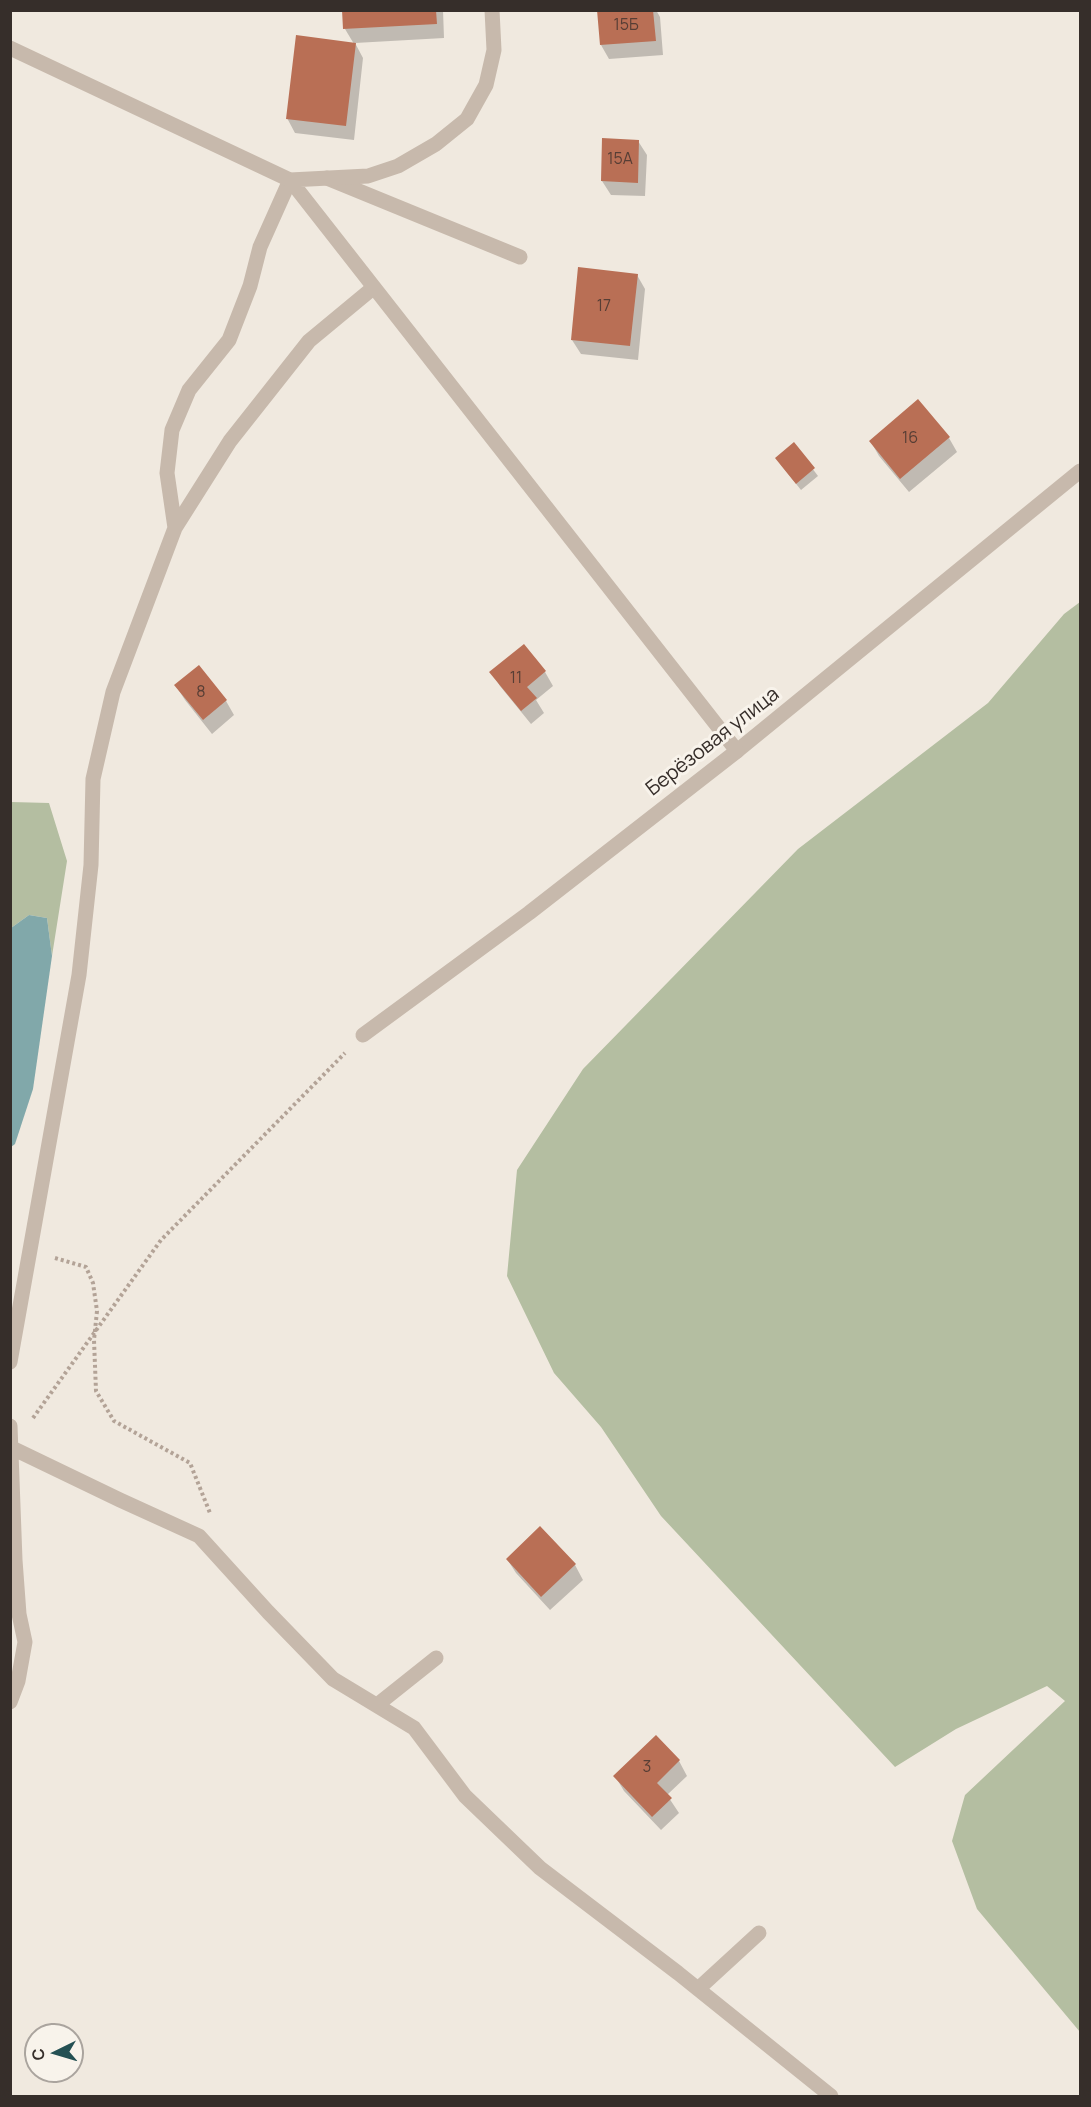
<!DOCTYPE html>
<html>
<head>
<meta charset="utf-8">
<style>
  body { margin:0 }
  #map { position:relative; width:1091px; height:2107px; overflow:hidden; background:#f0e9df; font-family:Manrope,sans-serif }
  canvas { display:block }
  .frame { position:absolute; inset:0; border:12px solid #362e2a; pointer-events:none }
  .north { position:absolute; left:24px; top:2023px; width:60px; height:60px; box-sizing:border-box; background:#f8f3eb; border:2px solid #aaa49e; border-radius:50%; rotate:265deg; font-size:16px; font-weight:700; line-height:24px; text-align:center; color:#362e2a }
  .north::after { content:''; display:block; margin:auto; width:21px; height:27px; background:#245053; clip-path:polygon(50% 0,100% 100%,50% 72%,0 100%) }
</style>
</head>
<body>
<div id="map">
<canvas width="1091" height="2107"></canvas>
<div class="frame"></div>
<div class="north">С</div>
</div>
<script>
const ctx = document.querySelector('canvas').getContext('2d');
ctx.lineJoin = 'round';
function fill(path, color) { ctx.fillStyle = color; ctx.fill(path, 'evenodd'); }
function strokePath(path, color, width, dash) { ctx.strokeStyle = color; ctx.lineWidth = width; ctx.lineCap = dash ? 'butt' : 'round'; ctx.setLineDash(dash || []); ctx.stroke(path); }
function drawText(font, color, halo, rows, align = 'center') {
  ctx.font = font + ' Manrope,sans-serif'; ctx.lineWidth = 6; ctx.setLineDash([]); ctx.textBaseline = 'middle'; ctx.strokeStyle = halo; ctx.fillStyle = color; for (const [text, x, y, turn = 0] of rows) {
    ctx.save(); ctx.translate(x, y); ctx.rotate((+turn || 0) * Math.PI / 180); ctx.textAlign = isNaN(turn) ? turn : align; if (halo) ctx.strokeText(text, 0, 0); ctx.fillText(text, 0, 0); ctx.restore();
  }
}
fill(new Path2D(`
  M1080 602V2032L977 1909 952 1841 965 1795 1065 1701 1047 1686 956 1729 895 1767 661 1516 601 1427 554 1373 507 1276 517 1170 583 1069 798 849 988 703 1064 614Z
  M11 802 49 803 67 861 52 956 47 918 29 915 11 928Z`), '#b4bea1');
fill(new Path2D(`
  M29 915 47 918 52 956 33 1089 15 1144 11 1147V928Z`), '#81a8aa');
fill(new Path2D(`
  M344 10H443L444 38 355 43 363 58 354 140 295 133 287 118 354 44 345 29Z
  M598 10H656L660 17 663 55 609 59 601 45Z
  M638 141 647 155 645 196 611 195 602 181Z
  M637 275 645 289 638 360 581 354 572 340Z
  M949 438 957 452 909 492 879 456 871 442Z
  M794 444 818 476 801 490 781 465Z
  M523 646 545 672 553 686 536 700 544 713 531 724 500 686 491 672Z
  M199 667 226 701 234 715 212 734 185 700 176 686Z
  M507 1559 575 1565 583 1580 550 1610 516 1573Z
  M656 1737 679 1761 687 1776 667 1795 679 1813 661 1830 624 1791 615 1776Z`), '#0003');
fill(new Path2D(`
  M342 10H436L437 24 343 29Z
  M597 10H653L656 41 600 45Z
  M296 35 356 43 346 126 286 119Z
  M602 138 639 140 638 183 601 181Z
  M578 267 638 274 630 346 571 340Z
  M918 399 950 437 900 479 869 441Z
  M794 442 815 468 796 484 775 458Z
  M524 644 546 671 527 687 537 698 521 711 489 672Z
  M199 665 227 700 203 720 174 685Z
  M540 1526 576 1564 541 1597 506 1559Z
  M656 1735 680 1760 657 1783 672 1798 652 1817 613 1776Z`), '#b96f55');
strokePath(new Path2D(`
  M55 1258 86 1267 93 1283 97 1311 94 1340 96 1391 114 1421 190 1463 210 1513
  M33 1418 161 1240 345 1053`), '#b3a397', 4, [3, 3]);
strokePath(new Path2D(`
  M327 178 520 257
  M175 528 167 473 172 430 189 390 229 340 250 286 260 247 290 180
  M363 1035 529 913 737 751 1080 471
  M10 1362 79 975 91 865 93 779 113 692 175 528 230 441 309 341 373 288
  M10 1426 15 1560 19 1614 25 1642 18 1681 10 1702
  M12 1448 120 1500 199 1536 268 1612 333 1679 414 1728 465 1796 540 1868 678 1973 831 2096
  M377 1705 436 1658
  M698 1989 759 1933`), '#c7b9ac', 15);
strokePath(new Path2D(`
  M10 48 290 180 368 176 398 166 436 144 467 119 486 85 494 50 492 10
  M290 180 737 751`), '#c7b9ac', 15);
drawText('16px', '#573e35', null, [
  ["15Б",626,26],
  ["15А",620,160],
  ["17",604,307],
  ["16",910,439],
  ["11",516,679],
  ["8",201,693],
  ["3",647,1768]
]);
drawText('20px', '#362e2a', '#f8f3eb', [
  ["Берёзовая улица",713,742,-38]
]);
</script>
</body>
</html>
